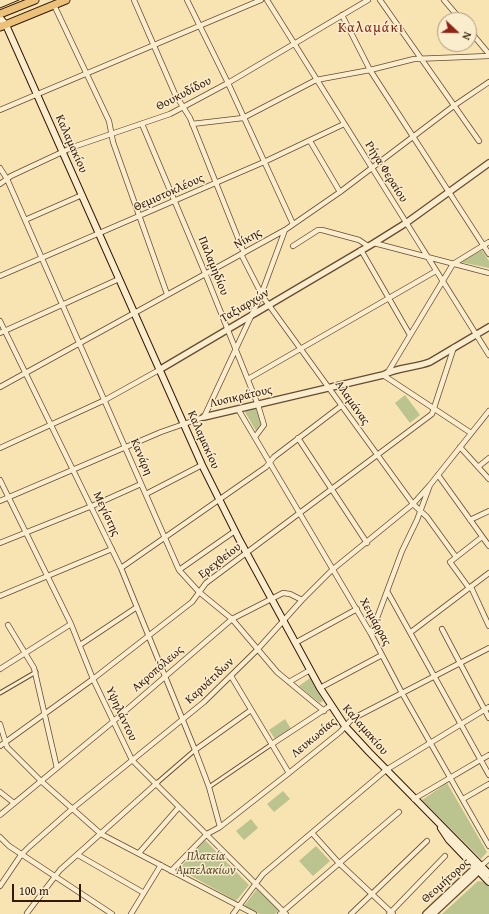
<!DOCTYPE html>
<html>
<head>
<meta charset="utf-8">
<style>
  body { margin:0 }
  #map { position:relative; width:489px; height:914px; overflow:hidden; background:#f8e3b3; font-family:"Gentium Book Plus",serif }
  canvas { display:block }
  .north { position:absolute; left:437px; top:12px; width:40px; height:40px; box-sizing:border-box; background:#faedce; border:1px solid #aa987f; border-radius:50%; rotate:112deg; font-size:11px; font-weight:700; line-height:16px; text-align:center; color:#331908 }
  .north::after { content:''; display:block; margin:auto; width:14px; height:18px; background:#8f2418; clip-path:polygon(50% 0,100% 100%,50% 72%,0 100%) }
  .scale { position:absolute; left:12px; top:884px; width:69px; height:18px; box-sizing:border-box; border:2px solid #331908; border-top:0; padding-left:5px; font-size:12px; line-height:14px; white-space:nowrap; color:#331908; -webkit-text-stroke:3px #faedce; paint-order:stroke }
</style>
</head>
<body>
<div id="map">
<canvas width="489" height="914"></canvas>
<div class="north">N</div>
<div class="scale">100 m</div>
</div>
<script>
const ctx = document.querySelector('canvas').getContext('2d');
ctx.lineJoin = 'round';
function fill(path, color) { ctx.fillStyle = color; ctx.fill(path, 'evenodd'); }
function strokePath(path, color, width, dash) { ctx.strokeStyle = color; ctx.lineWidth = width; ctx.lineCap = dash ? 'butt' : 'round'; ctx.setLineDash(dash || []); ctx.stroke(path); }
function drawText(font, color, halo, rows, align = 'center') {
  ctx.font = font + ' "Gentium Book Plus",serif'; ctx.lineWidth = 3; ctx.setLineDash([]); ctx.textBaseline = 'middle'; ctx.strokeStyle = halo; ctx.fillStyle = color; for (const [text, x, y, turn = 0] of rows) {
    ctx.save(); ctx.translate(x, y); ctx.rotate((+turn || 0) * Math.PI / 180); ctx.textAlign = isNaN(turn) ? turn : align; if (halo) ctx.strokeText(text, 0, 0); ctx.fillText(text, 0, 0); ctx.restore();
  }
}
fill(new Path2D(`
  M482 250 489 261V268L460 262Z
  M405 395 420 415 410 423 395 403Z
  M256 408 262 424 256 431 245 412Z
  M310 678 323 701 320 703 299 686Z
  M285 719 291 729 275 739 269 730Z
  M447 783 487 852 481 859 422 800Z
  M283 791 290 799 274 812 267 804Z
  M251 819 258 828 244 840 236 831Z
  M205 840 249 885 236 901 179 869Z
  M316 846 330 861 313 876 299 861Z
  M478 881 484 882 489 887V914H442Z
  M257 889 279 910 275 914H260L244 906Z`), '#bbc48e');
const pedestrian = new Path2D(`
  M0 693 36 672
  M158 782 195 750
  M209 787 272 744`);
const minor = new Path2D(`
  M134 0 175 94 190 118 244 253
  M187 0 228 83 293 224
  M267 0 489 355
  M380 0 479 141
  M444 0 461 20
  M54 5 109 121 113 142 167 294
  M342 15 370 70 489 254
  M469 30 489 54
  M0 110 261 0
  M142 124 205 273 258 405 264 425 255 437
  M192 124 243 118 316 80 370 70 414 59 489 56
  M310 141 340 192
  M0 168 7 179 179 570 199 592 232 619 277 672 324 711
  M0 184 11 176 73 147 170 114 228 83 368 0
  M25 220 82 195
  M374 243 489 273
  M293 246 318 230H322L359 240 368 246
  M361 250 410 335
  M241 254 263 297 413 504 427 517 456 557
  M0 276 264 162 344 124
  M0 321 121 568 195 750 209 787 220 827
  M0 333 119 279
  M388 372 453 264 489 242
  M383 375 471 433
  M248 379 436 271
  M0 387 285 230 340 192 455 105 489 82
  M238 409 371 634 402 693 489 846
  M298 438 367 543
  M460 447 489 479
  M0 448 105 400 159 370
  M478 467 489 458
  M438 475 489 546
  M0 480 71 624 93 679 132 760 286 914
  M146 494 202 465
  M0 501 161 432 204 417 261 295 285 230
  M470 520 489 511
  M0 543 92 506 141 484
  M121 568 266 467 274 457 341 406
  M179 570 235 531
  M471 587 489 626
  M469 588 450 562 482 537
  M387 591 489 775
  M0 596 112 549
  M8 625 34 668 57 768
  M442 629 489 718
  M411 632 489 573
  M371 634 402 551 417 520 430 485 489 411
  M295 643 357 609
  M80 645 137 607
  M0 669 71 624
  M231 676 289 773
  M289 682 310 670
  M320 688 382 655
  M0 724 7 747 41 781 101 834 254 914
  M272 744 330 706
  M0 746 93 679 192 602 206 583 432 414 454 347
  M195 750 251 710
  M0 792 14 803
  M414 799 489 755
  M463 799 489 784
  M0 815 109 725 232 619 283 593 290 594 302 600
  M312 833 338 862 393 914
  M0 837 9 846 112 914
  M139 853 179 807
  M78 855 144 893
  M480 867 489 859
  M171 871 207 834 220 827 289 773 340 732 352 719 489 648
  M0 886 21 855 29 847 72 809 204 702 257 650 302 600 332 570 413 504 430 485
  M27 913 60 870 157 783
  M131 914 161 865
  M233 914 263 874 386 770 489 707
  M280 914 399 812
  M351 914 427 841
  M389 914 445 856`);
const tertiary = new Path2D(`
  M159 370 374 243 406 223 489 163
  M204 417 383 375C397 367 415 368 430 362L489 327
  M426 914 476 867 479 866
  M433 914 479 871`);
const secondary = new Path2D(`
  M0 18 6 25 202 465 240 541 320 688 345 726 369 752 489 874
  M441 828 449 840 489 882`);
const trunk = new Path2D(`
  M0 14 35 0
  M0 27 66 0`);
strokePath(pedestrian, '#644c33', 5);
strokePath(minor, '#644c33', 6);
strokePath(tertiary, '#644c33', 8);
strokePath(secondary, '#331908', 8);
strokePath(trunk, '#331908', 9);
strokePath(pedestrian, '#faedce', 3);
strokePath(minor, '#faedce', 4.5);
strokePath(tertiary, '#faedce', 5.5);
strokePath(secondary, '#faedce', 6);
strokePath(trunk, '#ecc27a', 7);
strokePath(new Path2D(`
  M0 8 19 0`), '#331908', 1);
drawText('12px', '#331908', '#faedce', [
  ["Θουκυδίδου",184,94,-27],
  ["Καλαμακίου",71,144,66],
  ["Ρήγα Φεραίου",386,172,58],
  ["Θεμιστοκλέους",169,193,-24],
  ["Νίκης",248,239,-29],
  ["Παλαμηδίου",213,266,68],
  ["Ταξιαρχών",245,306,-31],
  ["Λυσικράτους",241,397,-13],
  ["Αλαμάνας",352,403,55],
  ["Καλαμακίου",203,440,66],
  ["Κανάρη",141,457,67],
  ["Μεγίστης",106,514,65],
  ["Ερεχθείου",220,561,-38],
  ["Χειμάρρας",375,622,61],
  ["Ακροπόλεως",158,669,-41],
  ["Καρυάτιδων",210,681,-43],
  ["Υψηλάντου",121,714,65],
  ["Καλαμακίου",365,730,49],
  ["Λευκωσίας",314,738,-40],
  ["Θεομήτορος",446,881,-42]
]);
drawText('italic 12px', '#5c4c30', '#faedce', [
  ["Πλατεία",206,857],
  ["Αμπελακίων",206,871]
]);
ctx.letterSpacing = '1px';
drawText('14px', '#7a1f14', '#faedce', [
  ["Καλαμάκι",371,28]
]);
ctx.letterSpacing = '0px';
</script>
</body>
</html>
